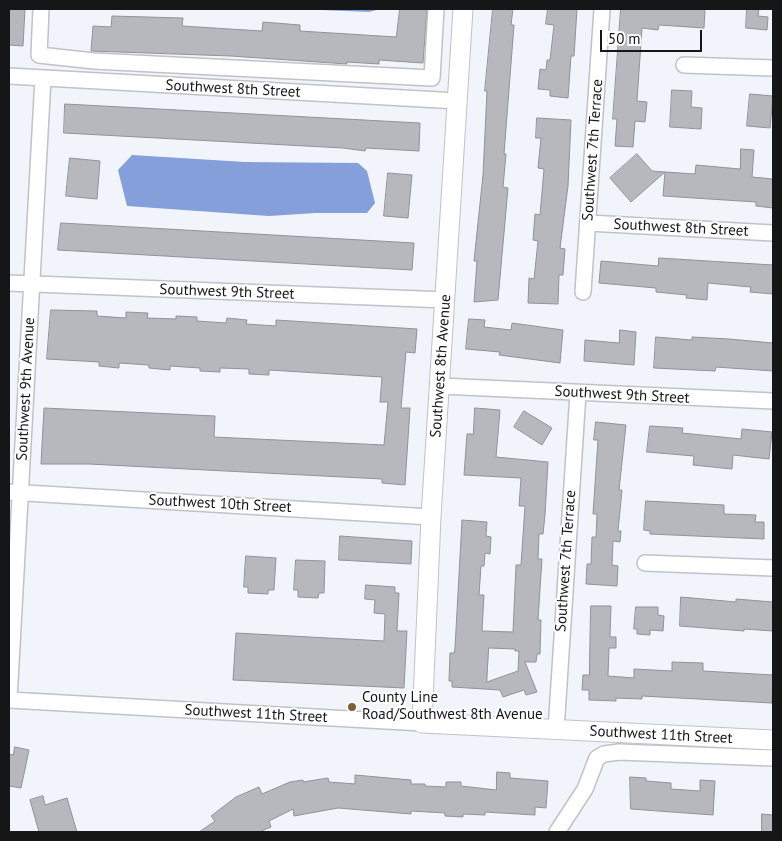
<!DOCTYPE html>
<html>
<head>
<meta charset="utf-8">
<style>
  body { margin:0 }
  #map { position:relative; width:782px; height:841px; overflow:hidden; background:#f1f4fa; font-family:"PT Sans",sans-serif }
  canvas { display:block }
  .frame { position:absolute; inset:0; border:10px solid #151618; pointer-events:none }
  .scale { position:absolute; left:600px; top:30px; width:102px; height:22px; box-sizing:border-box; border:2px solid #151618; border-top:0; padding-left:6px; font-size:15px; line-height:18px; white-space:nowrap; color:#151618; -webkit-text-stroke:4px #fff; paint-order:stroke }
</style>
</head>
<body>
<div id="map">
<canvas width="782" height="841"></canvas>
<div class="frame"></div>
<div class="scale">50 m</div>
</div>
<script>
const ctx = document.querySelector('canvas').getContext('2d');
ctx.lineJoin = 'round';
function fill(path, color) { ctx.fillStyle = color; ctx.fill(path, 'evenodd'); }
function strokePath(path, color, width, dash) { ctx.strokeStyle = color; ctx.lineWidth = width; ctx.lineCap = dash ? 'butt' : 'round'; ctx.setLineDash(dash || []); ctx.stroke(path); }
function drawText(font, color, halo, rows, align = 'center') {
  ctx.font = font + ' "PT Sans",sans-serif'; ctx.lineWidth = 4; ctx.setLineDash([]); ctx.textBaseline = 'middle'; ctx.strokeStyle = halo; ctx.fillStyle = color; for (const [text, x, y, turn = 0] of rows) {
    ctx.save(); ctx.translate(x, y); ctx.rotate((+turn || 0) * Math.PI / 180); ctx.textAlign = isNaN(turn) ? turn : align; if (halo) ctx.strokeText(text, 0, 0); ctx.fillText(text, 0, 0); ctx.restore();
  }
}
fill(new Path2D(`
  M297 9H380L369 12Z
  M132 155 245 162 358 163 367 171 375 203 367 213H316L269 216 127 206 118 170Z`), '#859fda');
const building = new Path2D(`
  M9 9H25L23 46 9 45Z
  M400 9H427L423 63 379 60V64L347 62V64L231 56 91 51 93 26 111 27 112 16 183 18 182 26 262 31 263 22 300 25V31L396 37Z
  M493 9H513L511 25H514L504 154H506L503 187 508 188 498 300 474 302 477 261H474L483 175 487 91H485Z
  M548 9H577L574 56H571L568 98 550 96V90L538 89 540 69 546 70 547 60H550L554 25 546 24Z
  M621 9H705L704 28 659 25 658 30 642 28 637 101 647 102 645 122 635 121 633 147 615 146 617 119H613Z
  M747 9H759L758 16 768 17 767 30 746 28Z
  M672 90 692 91 691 107 702 108 701 129 670 127Z
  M750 94 773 96 770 128 747 126Z
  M65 104 420 123 419 151 366 148 365 151 343 148 64 133Z
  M537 118 571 120 568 186 560 248 565 249 563 275H559L558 304 528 303 529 278 534 279 538 241 533 240 535 214 540 215 544 169 538 168 541 138H536Z
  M741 149 754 150 752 177 773 179V208L756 206V202L663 196 665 172 695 174 696 165 740 169Z
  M637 154 652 171 665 172 631 202 610 178Z
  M70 158 100 161 97 199 66 196Z
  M388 173 412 175 408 218 384 216Z
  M61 223 414 243 412 270 58 250Z
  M659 258 773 265V294L750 292 751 287 708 283 707 300 686 298 687 295 656 292V288L599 283 601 261 658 266Z
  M51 310 97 311V316L126 318V312L148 313 147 318 176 319V316L197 317V321L226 323 227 318 247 320 246 324 276 326V320L417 329 415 353 406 352 401 408H410L405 485 382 483V479L89 464H41L44 408 215 416 214 437 384 445 388 402H380L382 377 269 370V375L249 374V369L220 368V372L200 371V368L170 366V370L149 368V365L119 363V368L99 366V362L47 359Z
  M469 319 485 320 484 327 511 330 512 323 563 330 560 363 499 355 500 352 466 349Z
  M620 330 636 332 634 365 584 361 585 340 619 343Z
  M656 337 692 340V337L729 339 773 343V371L716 367 715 371 654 368Z
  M475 408 500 410 496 457 548 462 545 515 543 534H539L538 559H542L538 620H541L540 654H537L536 662H525L537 692 526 695 524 690 503 697 500 690 452 687V681H449L450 653H454L455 648 462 520 487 522 486 536 491 537 490 554 485 553 484 566H481L479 595H484L482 631 513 632 516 565H521L525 506H519L521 478 464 475 467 434H473ZM489 648 515 649V651H519L518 671 487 682Z
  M524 411 552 428 542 445 514 427Z
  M596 422 626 425 619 490H622L618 531H621L620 542 613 541 612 565 618 566 617 586 586 584 587 564H591L592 537H596L597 514H593L598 440H594Z
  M650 426 683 428 682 433 741 439 742 429 772 432 769 459 733 455 732 469 693 465 694 456 647 452Z
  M646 501 724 505V514L756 515 755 522H764V539L650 534V531L644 530Z
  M340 536 412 541 411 564 339 560Z
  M246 556 276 558 274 590H268V594L248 593V587H244Z
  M296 560 325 561 324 593H319L318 598 298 597V590H294Z
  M366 585 395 587V593H399L397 631H407L404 688 233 680 236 633 384 641 385 614 374 613 375 600 365 599Z
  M681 597 736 602V599L773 602V631L744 629V631L680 626Z
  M591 606H611L610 637H616V648H609L608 676 634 678V669L672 671V662L703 663V671L773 675 772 703 642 696V699L616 698V701L589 700V690H582L583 675H589Z
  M636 607H658V615L664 616 663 631 650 630V635L637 634V629H634Z
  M15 747 29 750 21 788 9 786V754L13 755Z
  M497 772 510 773V778L548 781 546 808 535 807V815L485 812V815L463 814V817L445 816V813L411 811V814L338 808 294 816 293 809 269 821 271 827 259 832H199L215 821 211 816 236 797 259 787 262 794 290 782 303 780V782L328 778 329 782 355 784V775L411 780V784H425V786L446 787V782H461V786L496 790Z
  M630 777 646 778V781L671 783V789L700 791V780L715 781 713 815 631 809Z
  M43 796 45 805 67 798 77 832H39L30 800Z
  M762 814 773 815V832H762Z`);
fill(building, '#b6b8be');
strokePath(building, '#909298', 1);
const minor = new Path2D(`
  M41 9 39 55 94 61 432 78 436 9
  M684 65 773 68
  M9 76 458 101
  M588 223 773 233
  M9 283 446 300
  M583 292 602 9
  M440 386 773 401
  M9 492 431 517
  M645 563 773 568
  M9 700 43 78
  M9 700 422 723
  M556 730 578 393
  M557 832 585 789 597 758 604 754 619 752 773 758`);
const tertiary = new Path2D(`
  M463 9 431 517 422 723 773 740`);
strokePath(minor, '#c0c2c8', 18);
strokePath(tertiary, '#c0c2c8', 21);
strokePath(minor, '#fff', 15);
strokePath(tertiary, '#fff', 19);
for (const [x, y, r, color] of [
  [352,707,5,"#796333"]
]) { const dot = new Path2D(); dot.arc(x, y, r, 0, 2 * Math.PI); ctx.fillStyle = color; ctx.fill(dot); strokePath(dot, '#fff', 2); }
drawText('15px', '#151618', '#fff', [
  ["Southwest 8th Street",233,89,3],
  ["Southwest 7th Terrace",593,150,-86],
  ["Southwest 8th Street",681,228,3],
  ["Southwest 9th Street",227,292,2],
  ["Southwest 8th Avenue",441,366,-86],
  ["Southwest 9th Avenue",26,389,-87],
  ["Southwest 9th Street",622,395,3],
  ["Southwest 10th Street",220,504,3],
  ["Southwest 7th Terrace",566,561,-86],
  ["Southwest 11th Street",256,714,3],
  ["Southwest 11th Street",661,735,3]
]);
drawText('15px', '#151618', '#fff', [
  ["County Line",362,698],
  ["Road/Southwest 8th Avenue",362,715]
], 'left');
</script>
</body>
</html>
